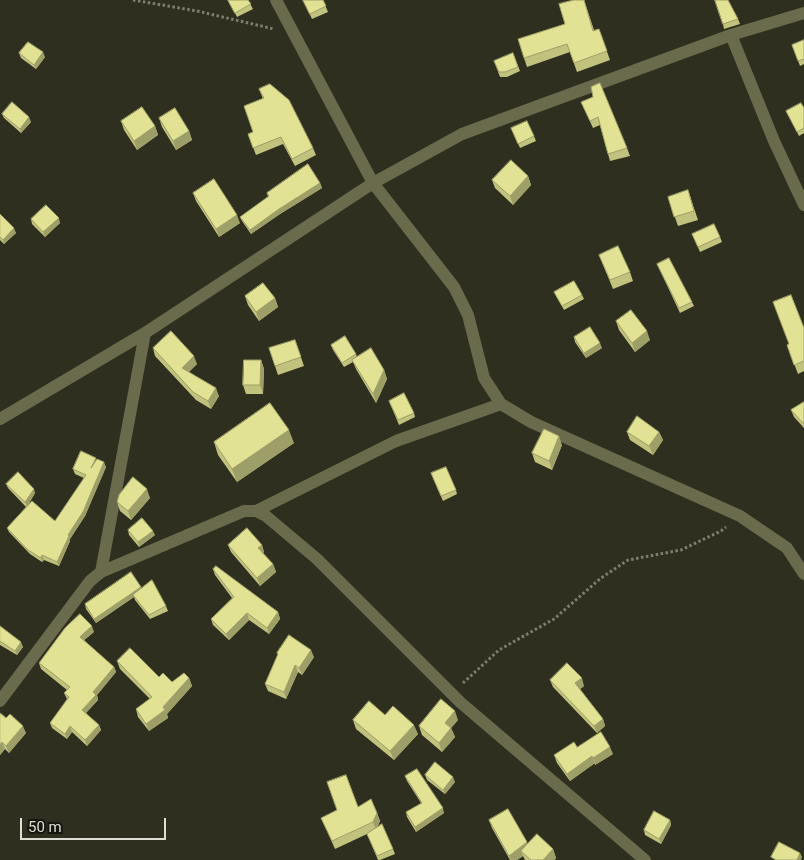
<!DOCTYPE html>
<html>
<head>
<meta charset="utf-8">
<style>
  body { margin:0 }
  #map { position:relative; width:804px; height:860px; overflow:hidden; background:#2e2f1e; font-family:Roboto,sans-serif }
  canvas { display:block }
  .scale { position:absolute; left:20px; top:818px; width:146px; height:22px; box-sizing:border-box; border:2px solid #dedfd4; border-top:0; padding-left:6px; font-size:15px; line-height:18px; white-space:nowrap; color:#dedfd4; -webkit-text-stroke:4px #16160f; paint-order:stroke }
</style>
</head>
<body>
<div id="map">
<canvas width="804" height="860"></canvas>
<div class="scale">50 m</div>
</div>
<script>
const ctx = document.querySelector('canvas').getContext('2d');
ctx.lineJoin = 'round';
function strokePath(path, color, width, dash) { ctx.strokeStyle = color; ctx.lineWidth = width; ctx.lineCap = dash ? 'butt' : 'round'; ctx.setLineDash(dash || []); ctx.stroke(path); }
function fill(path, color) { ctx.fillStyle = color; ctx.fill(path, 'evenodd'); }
strokePath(new Path2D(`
  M133 0 197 11 274 29
  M463 683 499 650 554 619 601 578 628 560 681 550 721 531 726 527`), '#7e7f71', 3, [2.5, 2.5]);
strokePath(new Path2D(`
  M276 0 373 183 454 287 468 315 484 378 501 404 531 422 740 516 787 548 804 574
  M731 35 774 141 804 205
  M0 419 145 333 373 183 462 134 731 35 804 13
  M256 511 396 441 501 404
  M101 572 145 333
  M0 701 90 581 101 572 244 511H256L266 516 317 559 460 702 645 860`), '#6a6a4c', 12);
fill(new Path2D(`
  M228 0H248L253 9 237 17Z
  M303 0H323L328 12 312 19Z
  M584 0 594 30 599 29 610 60 577 72 570 52 527 67 524 58 565 24Z
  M738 19 740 24 724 29 723 24Z
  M804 40V64L800 66 792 45Z
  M19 53 45 57 36 69 21 58Z
  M513 53 520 71 507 77H500L494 61Z
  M259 89 313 148 316 155 295 166 283 144 256 155 248 134 253 132 263 99Z
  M593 97 627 148 630 156 610 161 600 125 593 128 581 102Z
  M804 108V133L799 136 786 111Z
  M2 114 31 122 21 133 4 118Z
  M159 118 189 131 192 140 176 150 162 127Z
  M121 121 155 126 158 135 137 150 124 130Z
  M511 128 534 136 536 141 520 148Z
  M528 176 531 185 513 205 495 188 492 180Z
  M320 183 322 188 280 214 251 234 242 221 240 217 268 197 267 193Z
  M688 190 698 220 678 226 668 197Z
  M193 193 240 223 219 237 196 201Z
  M0 214 16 233 4 244 0 240Z
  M31 219 60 223 45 237 32 224Z
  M692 234 720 237 722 242 700 252Z
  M599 255 630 272 633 281 613 289Z
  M657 264 692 302 694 306 680 313Z
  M554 292 582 295 584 299 564 310Z
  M245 296 275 298 278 307 259 321 248 305Z
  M616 321 650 340 635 352 619 330Z
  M804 328V371L798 374 787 345 789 344Z
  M574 337 602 348 586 358 575 342Z
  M295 340 304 366 278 375 269 348Z
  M331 345 356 354 357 357 384 370 387 379 376 403 356 369 353 362 344 367 333 350Z
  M153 348 197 364 189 372 219 396 211 409 196 400 155 356Z
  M261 360 264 369 263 394H246L243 385Z
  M389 401 414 413 415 417 399 425Z
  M804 402V428L794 417 791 410Z
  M627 432H659L663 440 653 455 630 440Z
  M214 442 294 443 237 482 218 455Z
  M562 445 552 470 535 462 532 453Z
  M97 460 106 467 85 516 70 539V541L59 566 44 560 42 562 30 554 9 532 7 528 26 507 8 488 6 484 35 493 28 505 55 521 84 478 75 474 73 469Z
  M433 478 456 490 457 494 443 501Z
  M150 498 131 520 120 511 117 502Z
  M128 530 155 535 139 547 129 535Z
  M228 545H262L264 552 263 553 273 564 276 572 260 586 231 552Z
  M213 569 278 612 280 619 269 634 249 620 229 640 213 625 211 619 232 598 215 575Z
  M141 587V589L166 606 168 611 150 619 135 600 134 597 96 623 86 609 85 604Z
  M0 626 23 647 17 655 0 645Z
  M94 632 84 640 114 667 116 672 97 695 98 700 86 713 99 725 101 730 87 746 72 732 67 739 52 728 50 723 67 699 64 693 67 690 41 669 39 663Z
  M277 653 314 657 302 675 298 672 286 699 268 691 265 684 278 655Z
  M117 661 172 682 189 678 192 686 167 714 168 718 149 731 138 717 136 709 150 699 120 669Z
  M550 680 584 686 580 689 603 719 605 726 597 733 553 687Z
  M0 713 26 733 9 753 5 749 0 755Z
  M385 715 418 734 394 760 356 729 353 720Z
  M458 720 451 728 455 737 442 752 422 735 419 726Z
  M577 747 613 754 595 765V763L570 781 557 763 554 755Z
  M425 775 455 782 445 794 427 780Z
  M405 776 444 813 416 832 407 817 406 812 421 803 407 781Z
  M358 807 377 813 380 821 377 828 393 849 395 854 380 860H378L367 834 335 849 321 818Z
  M489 820 527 842V844L553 849 556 858 554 860H525L523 856 517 860H510L492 828Z
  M670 820 671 825 661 844 645 835 644 830Z`), '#c2c27f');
fill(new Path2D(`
  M43 52 45 57 36 69 34 65Z
  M29 117 31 122 21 133 20 129Z
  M155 126 158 135 137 150 134 141Z
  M189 131 192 140 176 150 173 141Z
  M528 176 531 185 513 205 510 196Z
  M320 183 322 188 280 214 251 234 250 230 279 209Z
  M237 215 240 223 219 237 216 229Z
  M59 218 60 223 45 237 43 232Z
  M14 228 16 233 4 244 3 240Z
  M275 298 278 307 259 321 256 312Z
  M647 331 650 340 635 352 632 343Z
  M600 343 602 348 586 358 584 353Z
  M194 356 197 364 185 375 182 368Z
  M261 360 264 369 263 394 260 385Z
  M384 370 387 379 376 403 373 394Z
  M216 388 219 396 211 409 208 401Z
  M289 430 294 443 237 482 232 469Z
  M659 432 663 440 653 455 649 446Z
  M559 436 562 445 552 470 549 461Z
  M104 462 106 467 85 516 70 539V541L59 566 57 562 68 535Z
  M34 489 35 493 27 507 25 502Z
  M147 489 150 498 131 520 128 511Z
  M153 531 155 535 139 547 138 542Z
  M262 545 264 552 261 555 258 548Z
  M42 555 44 560 42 562 41 558Z
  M273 564 276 572 260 586 257 578Z
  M141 587 142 591 133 595 134 597 96 623 94 619Z
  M278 612 280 619 269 634 267 628Z
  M247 613 249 620 229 640 226 634Z
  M92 626 94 632 82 642 80 637Z
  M21 642 23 647 17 655 15 651Z
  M311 650 314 657 302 675 299 668Z
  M295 665 298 672 286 699 284 692Z
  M114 667 116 672 97 695 98 700 84 715 82 710 93 692Z
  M189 678 192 686 167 714 168 718 149 731 146 724 163 707Z
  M582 678 584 686 578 691 575 683Z
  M455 711 458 720 451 728 455 737 442 752 439 743 445 723Z
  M603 719 605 726 597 733 594 726Z
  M99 725 101 730 87 746 85 740Z
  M414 725 418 734 394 760 390 751Z
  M23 726 26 733 9 753 6 746Z
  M70 726 72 732 67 739 65 734Z
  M2 742 5 749 0 755V745Z
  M610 747 613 754 595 765 593 758Z
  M592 756 595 763 570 781 567 774Z
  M453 777 455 782 445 794 443 790Z
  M443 808 444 813 416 832 415 827Z
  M377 813 380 821 376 830 373 822Z
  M670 820 671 825 661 844 659 839Z
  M527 842 530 850 521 851 523 856 517 860H511L509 856Z
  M553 849 556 858 554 860H543Z
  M800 853 802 857 801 860H797Z`), '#9e9e68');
const building = new Path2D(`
  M228 0H248L251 4 235 13Z
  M303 0H323L326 6 310 14Z
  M574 0H584L593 31 599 29 607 51 574 63 567 44 524 58 518 39 565 24 559 4Z
  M715 0H728L738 19 723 24Z
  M804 40V59L798 61 792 45Z
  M28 42 43 52 34 65 19 53Z
  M513 53 518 67 505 72H499L494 61Z
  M600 83 627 148 608 154 598 117 590 121 581 102 593 97 591 87Z
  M270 84 289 100 313 148 292 159 281 137 253 148 248 134 253 132 244 106 264 98 259 89Z
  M12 102 29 117 20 129 2 114Z
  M801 103 804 108V128L797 132 786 111Z
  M142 107 155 126 134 141 121 121Z
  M175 108 189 131 173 141 159 118Z
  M527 121 534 136 518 144 511 128Z
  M511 160 528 176 510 196 492 180Z
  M308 164 320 183 279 209 250 230 240 217 269 196 267 193Z
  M214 179 237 215 216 229 193 193Z
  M688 190 694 211 674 217 668 197Z
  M46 205 59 218 43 232 31 219Z
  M0 214 14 228 3 240 0 237Z
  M714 224 720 237 698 247 692 234Z
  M618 246 630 272 610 280 599 255Z
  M669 258 692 302 679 308 657 264Z
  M574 281 582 295 562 306 554 292Z
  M263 283 275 298 256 312 245 296Z
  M791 295 804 328V361L794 365 787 345 789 344 773 302Z
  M631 310 647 331 632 343 616 321Z
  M590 327 600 343 584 353 574 337Z
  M171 331 194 356 182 368 216 388 208 401 193 392 153 348Z
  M345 336 356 354 342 363 331 345Z
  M295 340 301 357 275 366 269 348Z
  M371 348 384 370 373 394 352 360Z
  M244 360H261L260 385H243Z
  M404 393 414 413 398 420 389 401Z
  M804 402V424L791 410Z
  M270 403 289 430 232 469 214 442Z
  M637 416 659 432 649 446 627 432Z
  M544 429 559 436 549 461 532 453Z
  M81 451 96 458 91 468 97 459 104 462 83 512 68 535 69 536 57 562 42 555 41 558 28 550 7 528 32 501 55 521 86 475 73 469Z
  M446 467 456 490 441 496 431 473Z
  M18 472 34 489 25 502 6 484Z
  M133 477 147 489 128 511 117 502 119 495Z
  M142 518 153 531 138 542 128 530Z
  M247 528 262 545 258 548 273 564 257 578 228 545Z
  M216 566 278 612 267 628 247 613 226 634 211 619 234 597 213 569Z
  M131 572 141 587 94 619 85 604Z
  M152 580 166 606 149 615 133 595Z
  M80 614 92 626 80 637 114 667 93 692 96 695 82 710 99 725 85 740 70 726 65 734 50 723 69 697 64 693 70 687 39 663 65 628Z
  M0 626 21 642 15 651 0 641Z
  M289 635 311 650 299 668 295 665 284 692 265 684 278 654 277 653Z
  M130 648 159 677 163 673 172 682 184 673 189 678 163 707 165 710 146 724 136 709 152 697 117 661Z
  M567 663 582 678 575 683 603 719 594 726 550 680Z
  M441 699 455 711 445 723 451 728 439 743 419 726Z
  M369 701 385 715 393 706 414 725 390 751 353 720Z
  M0 713 6 718 10 714 23 726 6 746 2 742 0 745Z
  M601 732 610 747 593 758 592 756 567 774 554 755 574 742 577 747Z
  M435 762 453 777 443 790 425 775Z
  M417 769 443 808 415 827 406 812 422 803 405 776Z
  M346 775 358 807 371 799 377 813 373 822 332 841 321 818 337 810 327 782Z
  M508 809 527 842 509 856 489 820Z
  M654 811 670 820 659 839 644 830Z
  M382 824 393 849 377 856 367 834Z
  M537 834 553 849 543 860H531L521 851Z
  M779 842 800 853 797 860H776L771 857Z`);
fill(building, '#e2e294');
strokePath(building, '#9e9e68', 1);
</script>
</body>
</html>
